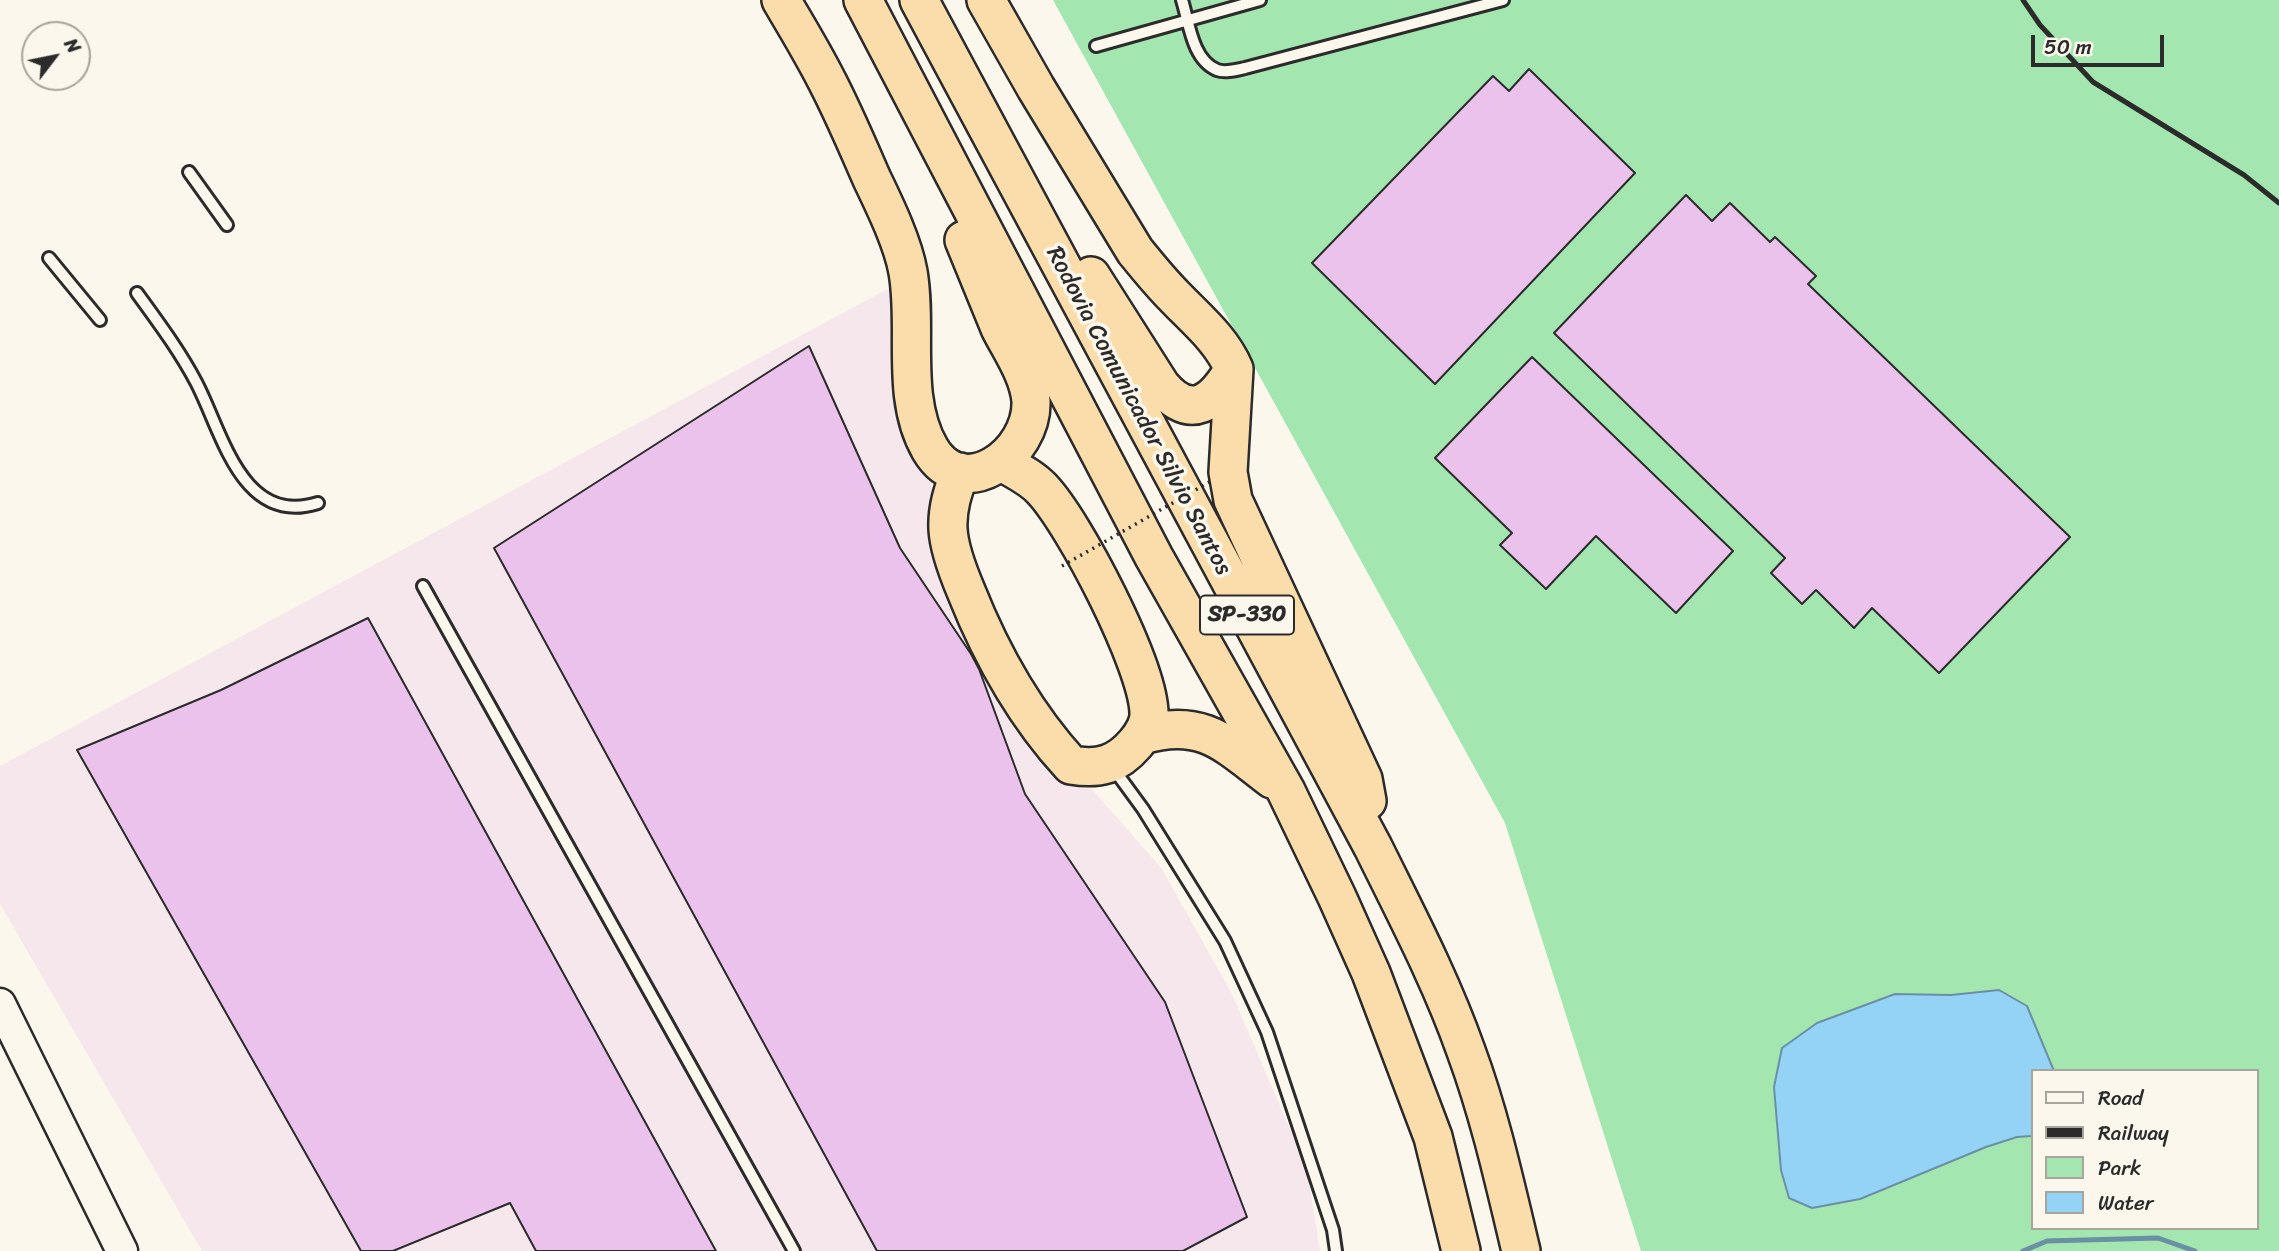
<!DOCTYPE html>
<html>
<head>
<meta charset="utf-8">
<style>
  body { margin:0 }
  #map { position:relative; width:2279px; height:1251px; overflow:hidden; background:#fbf7ec; font-family:Sriracha,sans-serif }
  canvas { display:block }
  .legend { position:absolute; left:2031px; top:1069px; width:228px; height:161px; box-sizing:border-box; background:#fbf7ec; border:2px solid #a8a59f; margin:0; padding:9px 12px; list-style:none; font-size:21px; color:#2b2b2b }
  .legend li { display:flex; align-items:center; gap:14px; height:35px }
  .legend b { width:35px; border:2px solid #a8a59f }
  .north { position:absolute; left:21px; top:21px; width:70px; height:70px; box-sizing:border-box; background:#fbf7ec; border:2px solid #a8a59f; border-radius:50%; rotate:58deg; font-size:19px; font-weight:700; line-height:28px; text-align:center; color:#2b2b2b }
  .north::after { content:''; display:block; margin:auto; width:24px; height:32px; background:#2b2b2b; clip-path:polygon(50% 0,100% 100%,50% 72%,0 100%) }
  .scale { position:absolute; left:2031px; top:35px; width:133px; height:32px; box-sizing:border-box; border:4px solid #2b2b2b; border-top:0; padding-left:9px; font-size:21px; line-height:24px; white-space:nowrap; color:#2b2b2b; -webkit-text-stroke:5px #fbf7ec; paint-order:stroke }
</style>
</head>
<body>
<div id="map">
<canvas width="2279" height="1251"></canvas>
<ul class="legend">
<li><b style="height:9px;background:#fbf7ec"></b>Road</li>
<li><b style="height:9px;background:#2b2b2b"></b>Railway</li>
<li><b style="height:19px;background:#a4e6b0"></b>Park</li>
<li><b style="height:19px;background:#94d3f6"></b>Water</li>
</ul>
<div class="north">N</div>
<div class="scale">50 m</div>
</div>
<script>
const ctx = document.querySelector('canvas').getContext('2d');
ctx.lineJoin = 'round';
function fill(path, color) { ctx.fillStyle = color; ctx.fill(path, 'evenodd'); }
function strokePath(path, color, width, dash) { ctx.strokeStyle = color; ctx.lineWidth = width; ctx.lineCap = dash ? 'butt' : 'round'; ctx.setLineDash(dash || []); ctx.stroke(path); }
function drawText(font, color, halo, rows, align = 'center') {
  ctx.font = font + ' Sriracha,sans-serif'; ctx.lineWidth = 7; ctx.setLineDash([]); ctx.textBaseline = 'middle'; ctx.strokeStyle = halo; ctx.fillStyle = color; for (const [text, x, y, turn = 0] of rows) {
    ctx.save(); ctx.translate(x, y); ctx.rotate((+turn || 0) * Math.PI / 180); ctx.textAlign = isNaN(turn) ? turn : align; if (halo) ctx.strokeText(text, 0, 0); ctx.fillText(text, 0, 0); ctx.restore();
  }
}
fill(new Path2D(`
  M895 285 912 397 950 571 1069 763 1162 869 1232 994 1307 1169 1320 1251H202L0 904V766Z`), '#f6e7ec');
fill(new Path2D(`
  M1053 0H2279V1251H1641L1505 823ZM2032 1071H2256V1228H2032Z`), '#a4e6b0');
const water = new Path2D(`
  M1999 990 2027 1006 2054 1071H2032V1136L2017 1137 1986 1147 1860 1199 1812 1208 1789 1198 1781 1170 1774 1087 1782 1048 1817 1023 1895 994 1951 995Z`);
fill(water, '#94d3f6');
strokePath(water, '#6a90a5', 2);
strokePath(new Path2D(`
  M2023 1251 2047 1241 2158 1238 2195 1251`), '#6a90a5', 5);
const building = new Path2D(`
  M1529 69 1635 173 1435 384 1312 263 1493 76 1509 91Z
  M1686 195 1712 221 1730 203 1770 242 1775 237 1816 276 1808 284 2070 537 1939 673 1872 608 1854 628 1816 590 1802 604 1771 573 1785 558 1554 333Z
  M809 346 900 548 971 654 979 669 1025 794 1165 1002 1247 1217 1183 1251H877L494 548Z
  M1532 357 1733 551 1676 613 1596 536 1546 589 1500 545 1512 533 1435 458Z
  M368 618 716 1251H536L510 1203 393 1251H361L77 750 221 690Z`);
fill(building, '#eac2eb');
strokePath(building, '#2b2b2b', 2);
const service = new Path2D(`
  M1182 0C1189 22 1192 60 1217 70 1225 73 1236 70 1245 68L1503 0
  M1096 46 1260 0
  M189 172 227 225
  M49 258 100 320
  M137 293C158 322 179 350 196 382 222 431 241 527 318 503
  M423 586 794 1251
  M1113 768 1143 809 1225 941 1267 1032 1333 1230 1336 1251`);
const secondary = new Path2D(`
  M0 1004 122 1251`);
const motorway = new Path2D(`
  M781 0C797 27 814 55 828 83 844 114 858 147 872 179 885 206 903 243 908 272 918 328 900 398 930 449 963 505 1033 454 1031 401 1029 375 1011 350 1000 328 988 299 976 269 964 240
  M863 0 1154 557 1286 791 1337 897 1371 973 1433 1137 1461 1251
  M919 0 1373 847C1406 914 1441 980 1466 1051 1490 1116 1505 1184 1521 1251
  M986 0 1036 88 1135 251C1148 267 1160 282 1175 297 1197 320 1221 339 1234 369L1228 472 1233 500 1363 779 1367 801
  M1091 276 1161 386C1192 422 1214 402 1234 369
  M960 472C953 491 947 508 948 529 949 549 958 572 966 591 991 654 1025 715 1071 765 1083 767 1095 768 1107 764 1126 758 1150 732 1149 713 1148 665 1075 524 1042 489 1031 477 1015 470 1002 462
  M1142 735C1203 717 1226 744 1272 779`);
strokePath(service, '#2b2b2b', 16);
strokePath(secondary, '#2b2b2b', 35);
strokePath(motorway, '#2b2b2b', 42);
strokePath(service, '#fbf7ec', 10);
strokePath(secondary, '#fbf7ec', 30);
strokePath(motorway, '#fbddab', 37);
strokePath(new Path2D(`
  M2023 0 2040 25 2093 82 2244 175 2279 203`), '#2b2b2b', 5);
strokePath(new Path2D(`
  M1062 566 1213 480`), '#2b2b2b', 3.5, [2, 5]);
for (const [x, y, w] of [
  [1247,615,94]
]) { const box = new Path2D(); box.roundRect(x - w / 2, y - 19.5, w, 39, 5); ctx.fillStyle = '#fbf7ec'; ctx.fill(box); strokePath(box, '#2b2b2b', 2); }
drawText('bold 23px', '#2b2b2b', null, [
  ["SP-330",1247,615]
]);
drawText('24px', '#2b2b2b', '#fbf7ec', [
  ["Rodovia Comunicador Silvio Santos",1138,411,62]
]);
</script>
</body>
</html>
